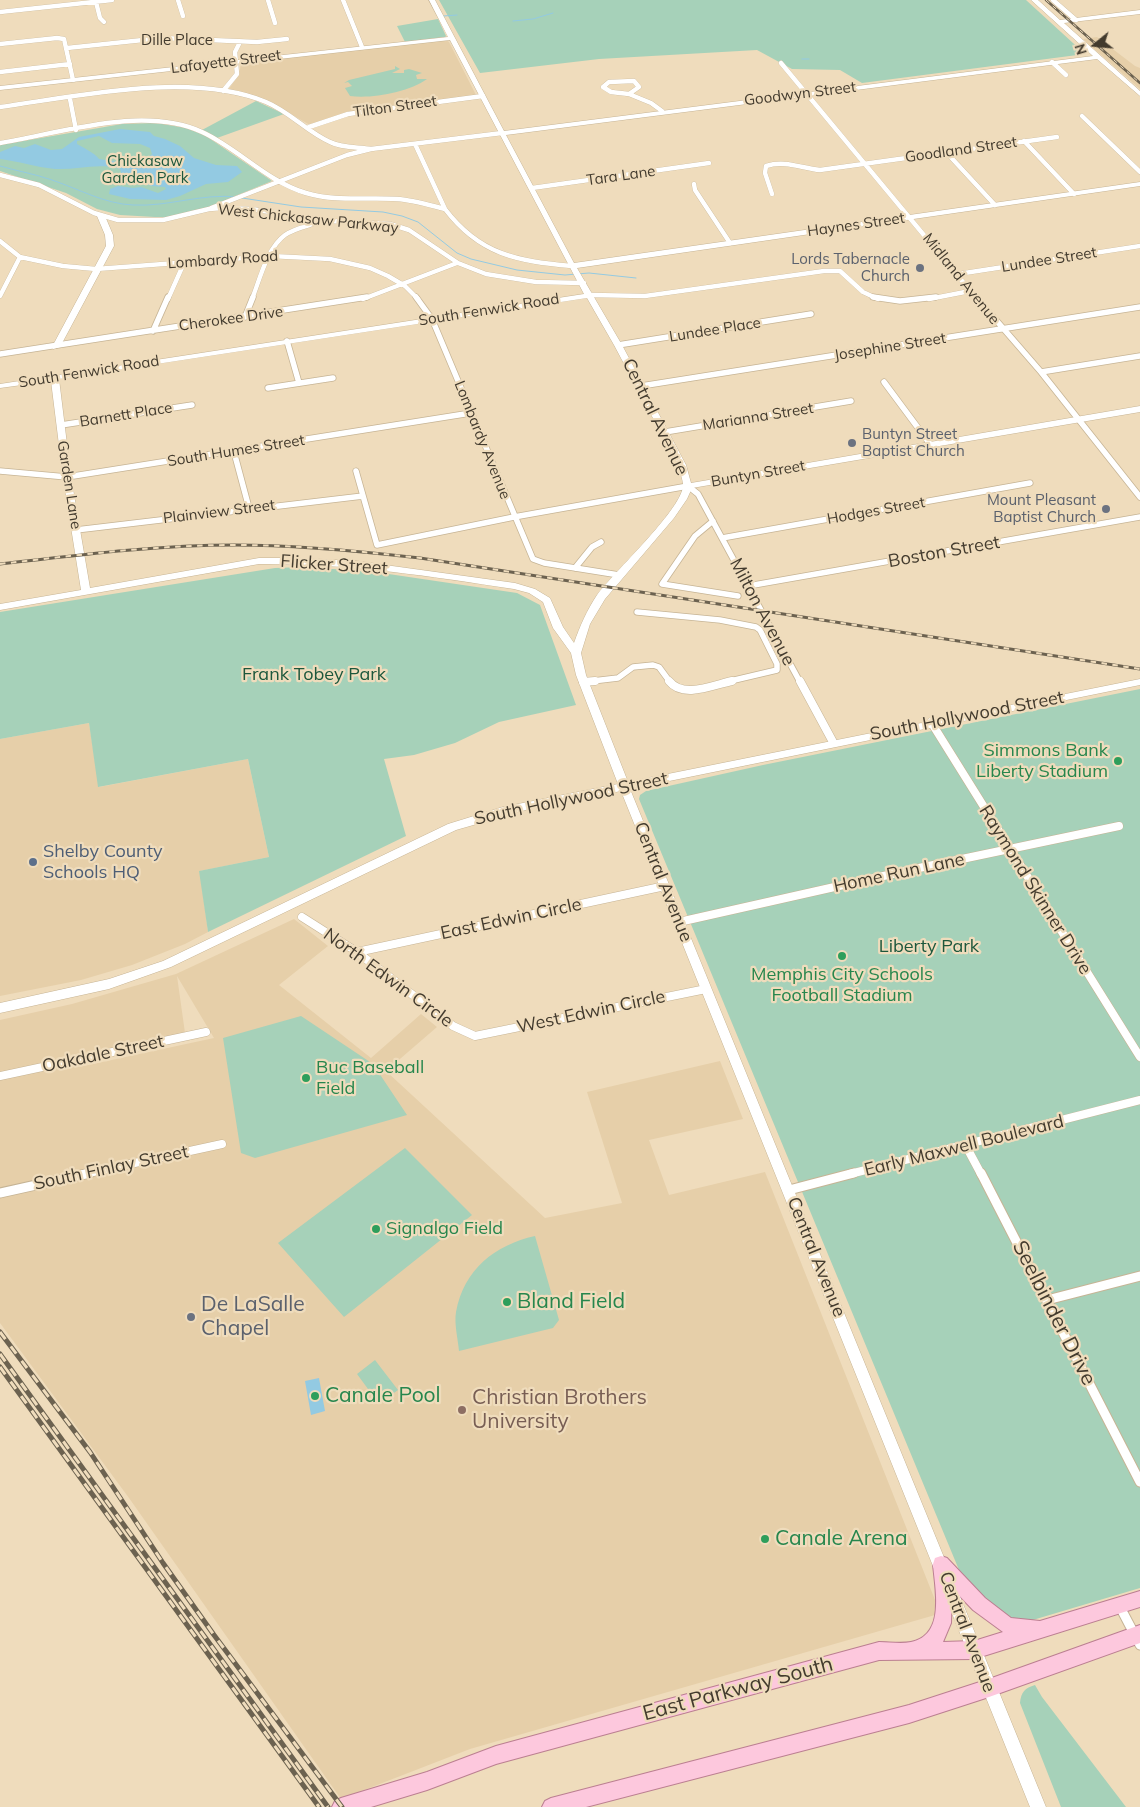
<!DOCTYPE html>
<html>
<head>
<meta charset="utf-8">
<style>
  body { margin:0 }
  #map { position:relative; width:1140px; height:1807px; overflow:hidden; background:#efdcbc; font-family:Mulish,sans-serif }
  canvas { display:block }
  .north { position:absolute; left:1070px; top:20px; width:50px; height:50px; -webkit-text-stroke:4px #efdcbc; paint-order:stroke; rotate:253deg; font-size:14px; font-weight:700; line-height:20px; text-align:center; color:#433b2e }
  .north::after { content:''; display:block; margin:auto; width:18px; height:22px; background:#433b2e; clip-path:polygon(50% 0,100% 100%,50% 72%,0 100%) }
</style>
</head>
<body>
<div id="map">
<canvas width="1140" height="1807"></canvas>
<div class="north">N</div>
</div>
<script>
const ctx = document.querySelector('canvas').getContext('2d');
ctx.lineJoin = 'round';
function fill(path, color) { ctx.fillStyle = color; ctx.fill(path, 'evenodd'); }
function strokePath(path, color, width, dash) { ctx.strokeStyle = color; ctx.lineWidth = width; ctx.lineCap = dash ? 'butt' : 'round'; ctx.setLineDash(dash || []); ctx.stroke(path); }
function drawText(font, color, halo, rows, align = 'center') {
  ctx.font = font + ' Mulish,sans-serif'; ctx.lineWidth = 4.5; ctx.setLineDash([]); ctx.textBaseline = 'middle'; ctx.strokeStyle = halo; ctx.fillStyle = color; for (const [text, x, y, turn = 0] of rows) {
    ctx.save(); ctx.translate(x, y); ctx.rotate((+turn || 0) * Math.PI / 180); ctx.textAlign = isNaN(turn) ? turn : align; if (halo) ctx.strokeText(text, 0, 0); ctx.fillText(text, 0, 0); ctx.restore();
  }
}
fill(new Path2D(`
  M1097 37 1135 66 1140 68V89L1083 39Z
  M446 40 449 42 476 95 364 110 310 125 282 109 228 90 239 75 241 63Z
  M89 723 99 787 248 759 269 857 200 871 208 932 185 944 132 965 81 980 0 996V739Z
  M294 919 328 946 279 985 371 1058 421 1014 437 1027 386 1071 545 1218 622 1203 587 1092 720 1061 743 1119 649 1140 669 1195 765 1172 937 1605 935 1615 470 1749 341 1799 129 1498 0 1323V1020L72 1004 176 974ZM177 976 214 1038 79 1067 77 1056 185 1033Z`), '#e6cfa9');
fill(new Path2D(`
  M439 0H1026L1085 54 862 83 840 70 792 69 757 50 599 59 480 73Z
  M438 19 446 36 445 37 405 42 397 26Z
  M395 66 400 69 392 73H404V70L409 69 422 73 416 75 417 79H427C409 92 372 99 350 96L345 88 352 86 348 82 344 83 349 80 395 69Z
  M256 101 284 114 217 138 202 130Z
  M156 123 186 128 206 136 272 181 206 208 173 217H155L120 215 97 209 66 193 0 171V145L122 124Z
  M304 567 375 572 517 593 540 605 576 705 499 722 455 743 414 755 384 759 406 836 208 932 199 871 269 857 248 759 98 787 89 723 0 739V612L275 568Z
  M1140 689V1588L1016 1625 964 1582 639 799 640 795 646 791 763 765Z
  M301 1016 373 1064 407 1115 255 1158 241 1153 223 1038Z
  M405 1148 472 1215 344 1317 278 1243Z
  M535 1236 559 1320 553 1328 459 1351C458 1339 454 1324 456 1312 464 1269 495 1245 535 1236Z
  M375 1360 398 1390 379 1404 357 1374Z
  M1035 1685 1042 1697 1126 1807H1061L1020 1703C1021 1692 1025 1688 1035 1685Z`), '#a6d1b9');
fill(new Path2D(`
  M120 129 150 132 154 136 165 139 180 146 194 158 216 165 237 166 242 172 228 182 206 184 180 196 166 200 130 199 109 194 110 189 118 186 133 188 141 187 158 193 166 189 165 187 151 186 133 178 122 176 120 169 117 168C96 163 76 170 55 169 35 167 18 161 0 159V152L15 146 24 148 35 144 51 150 62 149 79 137ZM99 136 112 143 140 144 150 148 152 154C139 168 115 161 99 159 95 153 82 147 77 144V141Z
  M319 1378 325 1411 311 1415 305 1381Z`), '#93cae2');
strokePath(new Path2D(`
  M444 16 457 15
  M513 21 533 19 553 13
  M802 59H809
  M0 166C17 171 35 174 52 180 79 189 105 204 133 205 168 207 202 193 237 197
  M242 198 301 207 383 212 402 216 418 222 457 253 471 259 517 270 565 275 589 273 636 278`), '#93cae2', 1);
const streetFar3 = new Path2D(`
  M178 0 183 16
  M268 0 275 23
  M343 0 362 47
  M1053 0 1076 20
  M96 2 100 18 104 22
  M0 12 112 0
  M0 44 57 38 64 39 73 80
  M67 48 162 38 257 42 287 39
  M1052 62 1066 75
  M781 63 977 299
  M0 72 70 64
  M634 81 639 87 629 94 611 92 603 87 609 82Z
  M223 91 237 74 235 52 240 42
  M629 94 651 103 662 111
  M70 99 76 130
  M0 107C79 96 191 71 266 102 290 112 307 132 330 142 341 148 359 147 371 149
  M1082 116 1140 172
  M309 127 348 114 483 96
  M1024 141 1074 194
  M0 143C61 133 143 105 202 132 239 149 266 181 306 193 335 202 367 197 397 199 413 200 429 205 445 209 480 255 517 261 572 266
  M415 144 445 209
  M946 152 995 205
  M0 175 39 185 94 213 118 220H163L209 209 223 208 251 209 330 221 390 224 409 230 458 263 486 274 536 282 584 283
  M694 184 695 190 730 243
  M532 188 709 163
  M772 194 765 173 766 166C785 160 801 168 820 170L1057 137
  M211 208 347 155 371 149 502 133
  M0 241 20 257 63 266 96 269 271 256 330 259 370 268 388 276 405 286 418 299
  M958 274 1140 246
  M590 295 645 296 824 271H840L863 292 878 299
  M0 296 20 257
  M168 299 184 263
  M252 299C260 279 267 248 285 235 295 228 308 226 319 222
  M363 299 457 263
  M929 299 970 291`);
const streetFar2 = new Path2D(`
  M416 297 432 319 533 559 544 563 619 575
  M873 297 900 301 936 297
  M976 297 1041 372 1140 497
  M245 317 253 297
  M153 331 168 297
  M287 341 299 383
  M618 345 811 314
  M0 354 367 297
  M1041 372 1140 356
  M884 382 930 444
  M641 386 1140 307
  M268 388 333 378
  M61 425 192 405
  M665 432 851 401
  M234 452 249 508
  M0 471 67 477 471 413
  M356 471 377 545 514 517 688 486 698 494 800 682
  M713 521 695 536 662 584 738 596
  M76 530 363 496
  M722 538 1030 483
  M575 568 592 547 601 542
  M748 586 1140 517
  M637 612 720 620 756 627 760 630 777 664V670L726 682
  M584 682 618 678 633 667 653 665 659 667 670 682`);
const streetFar1 = new Path2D(`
  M669 681C683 699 713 685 732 681
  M800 681 833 742
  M583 682 595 681
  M931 722 1140 1057
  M302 917 357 952 453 1026 475 1036 706 989
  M679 922 919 868 1119 826
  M357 952 665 886
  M0 1076 206 1032
  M966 1146 981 1174
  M84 1174 222 1144
  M850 1174 1140 1100`);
const street = new Path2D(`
  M981 1173 1140 1482
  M789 1190 854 1173
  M0 1193 90 1173
  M1047 1300 1140 1276
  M1119 1605 1140 1645`);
const secondary = new Path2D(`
  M429 0H435L504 131 1093 56 1031 0H1038L1060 20 1140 10V14L1064 23 1140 91V96L1097 59 506 135 574 263 1140 182V186L577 268 622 345 686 465 691 483 1140 406V412L692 488 687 499 674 518 605 599 590 624 581 653 586 675 628 782 1140 679V685L630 789 1046 1807H1030L621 791 529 809 456 830 171 967 109 989 0 1013V1003L109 979 163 961 448 824 503 807 618 784 576 675 571 653 553 628 543 602 529 593 514 589C429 576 345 563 259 564L0 610V604L81 590 63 477 51 381 0 388V384L584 294 450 40 0 90V86L448 37ZM587 298 614 345 678 465C679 471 684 481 683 487 679 512 615 571 597 595 587 610 580 626 574 643L563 627 550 598 535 589 515 583 356 561 291 558H259L90 588 71 477 59 379Z
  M98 214 105 216 113 235 114 246 60 347 53 349 52 347 106 246 105 235 97 216Z`);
const primary = new Path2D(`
  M941 1556 947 1558 985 1598 1011 1618 1040 1621 1140 1591V1607L974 1659 879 1660 496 1764 427 1790 371 1807H332L335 1801 341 1798 427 1772 496 1746 879 1642C889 1642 901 1644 911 1642 946 1635 935 1589 933 1564L935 1558ZM952 1588 973 1610 1003 1632 974 1641 943 1642 951 1623Z
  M1140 1625V1643L989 1697 909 1723 586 1807H542L545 1801 551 1798 909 1705 989 1679Z`);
strokePath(streetFar3, '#c6b495', 5);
strokePath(streetFar2, '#c6b495', 7);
strokePath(streetFar1, '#c6b495', 9);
strokePath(street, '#c6b495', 11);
strokePath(secondary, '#c6b495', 1);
strokePath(primary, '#bb7f91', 2);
strokePath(streetFar3, '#fff', 4.5);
strokePath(streetFar2, '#fff', 5.5);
strokePath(streetFar1, '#fff', 8);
strokePath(street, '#fff', 9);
fill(secondary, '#fff');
fill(primary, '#fdc8dd');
const railFar2 = new Path2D(`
  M1046 0 1140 83`);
const railFar1 = new Path2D(`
  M0 564C78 555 156 545 235 545 297 545 358 551 420 558L1140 669`);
const rail = new Path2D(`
  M0 1332 90 1452 163 1563 214 1635 342 1807
  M0 1354 328 1807
  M0 1367 319 1807`);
strokePath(railFar2, '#6c6250', 2.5);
strokePath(railFar1, '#6c6250', 3);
strokePath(rail, '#6c6250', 5);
strokePath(railFar2, '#efdcbc', 1, [4.5]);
strokePath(railFar1, '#efdcbc', 2, [5.5]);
strokePath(rail, '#efdcbc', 3, [9]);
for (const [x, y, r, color] of [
  [920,268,5,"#6b7280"],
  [852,443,5,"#6b7280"],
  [1106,509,5,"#6b7280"],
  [1118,761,5,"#2e9e5b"],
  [33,862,5,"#5c6f8a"],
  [842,956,5,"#2e9e5b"],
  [306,1078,5,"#2e9e5b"],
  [376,1229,5,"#2e9e5b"],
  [507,1302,5,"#2e9e5b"],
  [191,1317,5,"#6b7280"],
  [315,1396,5,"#2e9e5b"],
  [462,1410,5,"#8d6e63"],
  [765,1539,5,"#2e9e5b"]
]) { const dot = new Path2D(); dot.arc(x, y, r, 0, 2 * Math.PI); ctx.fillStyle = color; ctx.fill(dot); strokePath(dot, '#efdcbc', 2); }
drawText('15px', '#433b2e', '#efdcbc', [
  ["Dille Place",177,40],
  ["Lafayette Street",226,62,-7],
  ["Goodwyn Street",800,94,-7],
  ["Tilton Street",395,107,-8],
  ["Goodland Street",961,150,-8],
  ["Tara Lane",621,176,-8],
  ["West Chickasaw Parkway",308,219,6],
  ["Haynes Street",856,225,-8],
  ["Lombardy Road",223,260,-4],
  ["Lundee Street",1049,260,-9],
  ["Midland Avenue",961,279,51],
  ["South Fenwick Road",489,310,-9],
  ["Cherokee Drive",231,319,-8],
  ["Lundee Place",715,330,-9],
  ["Josephine Street",890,347,-9],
  ["South Fenwick Road",89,372,-9],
  ["Barnett Place",126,415,-9],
  ["Marianna Street",758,417,-9],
  ["Lombardy Avenue",482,440,68],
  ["South Humes Street",236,451,-9],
  ["Buntyn Street",758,474,-10],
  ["Garden Lane",69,485,81],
  ["Hodges Street",876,511,-10],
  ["Plainview Street",219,512,-7]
]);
drawText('15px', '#1c573c', '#efdcbc', [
  ["Chickasaw",145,161],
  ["Garden Park",145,178]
]);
drawText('15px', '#5b616d', '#efdcbc', [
  ["Lords Tabernacle",910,259],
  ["Church",910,276],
  ["Buntyn Street",862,434,"left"],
  ["Baptist Church",862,451,"left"],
  ["Mount Pleasant",1096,500],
  ["Baptist Church",1096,517]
], 'right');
drawText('18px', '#433b2e', '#efdcbc', [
  ["Central Avenue",655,417,64],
  ["Boston Street",944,552,-10],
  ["Flicker Street",334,565,4],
  ["Milton Avenue",762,612,62],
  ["South Hollywood Street",967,716,-11],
  ["South Hollywood Street",571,799,-12],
  ["Home Run Lane",899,873,-12],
  ["Central Avenue",663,882,68],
  ["Raymond Skinner Drive",1035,890,58],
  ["East Edwin Circle",511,919,-12],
  ["North Edwin Circle",388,978,36],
  ["West Edwin Circle",591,1012,-12],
  ["Oakdale Street",103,1054,-12],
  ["Early Maxwell Boulevard",964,1146,-14],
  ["South Finlay Street",111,1168,-12],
  ["Central Avenue",816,1257,68],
  ["Central Avenue",967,1632,69]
]);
drawText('18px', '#1c573c', '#efdcbc', [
  ["Frank Tobey Park",314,675],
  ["Liberty Park",929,947]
]);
drawText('18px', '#27864d', '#efdcbc', [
  ["Simmons Bank",1108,751,"right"],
  ["Liberty Stadium",1108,772,"right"],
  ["Memphis City Schools",842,975,"center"],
  ["Football Stadium",842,996,"center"],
  ["Buc Baseball",316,1068],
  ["Field",316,1089],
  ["Signalgo Field",386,1229]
], 'left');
drawText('18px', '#4e5e75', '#efdcbc', [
  ["Shelby County",43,852],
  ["Schools HQ",43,873]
], 'left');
drawText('21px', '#27864d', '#efdcbc', [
  ["Bland Field",517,1302],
  ["Canale Pool",325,1396],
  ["Canale Arena",775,1539]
], 'left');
drawText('21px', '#5b616d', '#efdcbc', [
  ["De LaSalle",201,1305],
  ["Chapel",201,1329]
], 'left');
drawText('21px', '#433b2e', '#efdcbc', [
  ["Seelbinder Drive",1054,1313,63],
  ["East Parkway South",738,1689,-15]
]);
drawText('21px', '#785e54', '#efdcbc', [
  ["Christian Brothers",472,1398],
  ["University",472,1422]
], 'left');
</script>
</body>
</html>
